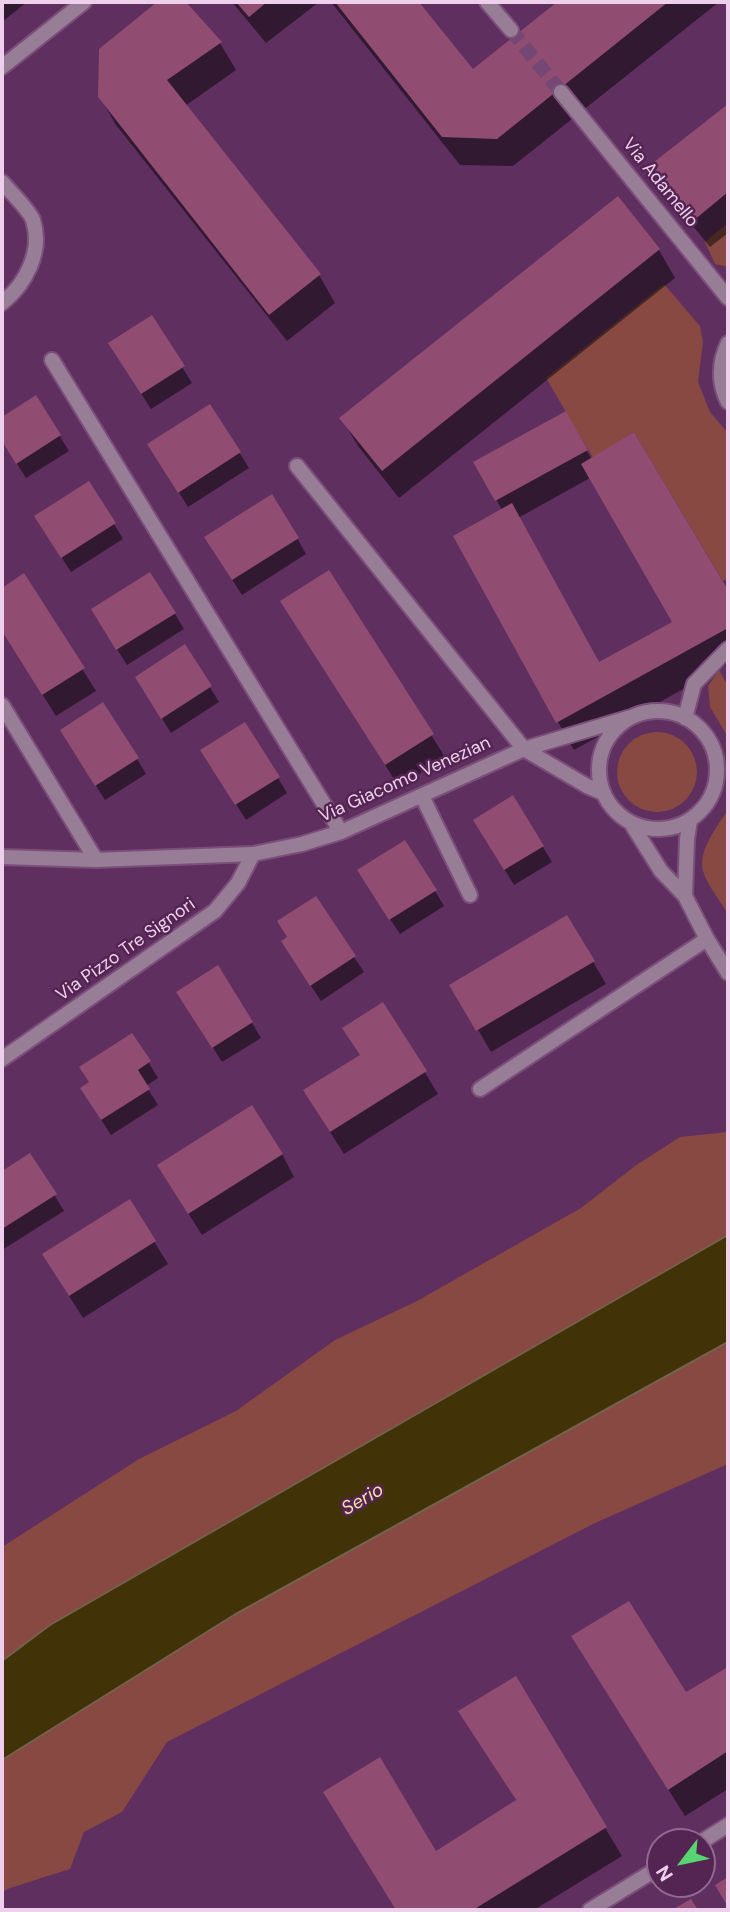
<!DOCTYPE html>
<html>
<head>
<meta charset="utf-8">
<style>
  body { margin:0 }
  #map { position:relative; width:730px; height:1912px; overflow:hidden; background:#5f2f5f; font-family:"DM Sans",sans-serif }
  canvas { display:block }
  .frame { position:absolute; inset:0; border:4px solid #eed0ec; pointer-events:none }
  .north { position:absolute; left:646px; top:1828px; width:70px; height:70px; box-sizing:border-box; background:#542453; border:2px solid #926990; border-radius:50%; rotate:238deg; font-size:19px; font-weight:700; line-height:28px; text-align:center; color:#eed0ec }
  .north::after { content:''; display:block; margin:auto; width:24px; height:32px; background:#57d570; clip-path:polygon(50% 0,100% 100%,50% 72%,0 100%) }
</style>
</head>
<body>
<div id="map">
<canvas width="730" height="1912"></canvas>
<div class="frame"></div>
<div class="north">N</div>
</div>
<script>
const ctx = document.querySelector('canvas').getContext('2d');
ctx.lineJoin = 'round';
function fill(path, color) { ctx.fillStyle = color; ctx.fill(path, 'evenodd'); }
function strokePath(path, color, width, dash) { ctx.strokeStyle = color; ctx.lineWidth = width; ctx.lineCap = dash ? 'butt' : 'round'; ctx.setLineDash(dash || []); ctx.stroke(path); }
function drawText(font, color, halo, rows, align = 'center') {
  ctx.font = font + ' "DM Sans",sans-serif'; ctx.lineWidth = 5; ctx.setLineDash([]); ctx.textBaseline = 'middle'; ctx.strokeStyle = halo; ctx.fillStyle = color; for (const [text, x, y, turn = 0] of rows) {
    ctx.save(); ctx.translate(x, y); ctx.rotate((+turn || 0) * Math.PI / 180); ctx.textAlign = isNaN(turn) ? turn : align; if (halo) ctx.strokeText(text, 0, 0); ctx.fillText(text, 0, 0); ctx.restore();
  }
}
fill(new Path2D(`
  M728 223V267L715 264 705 242Z
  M664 284 700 326 703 342 698 382 710 412 728 433V579L723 581 634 432 593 458 546 378Z
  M719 670 728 686V737L710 707 708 686Z
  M617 772a40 40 0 1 1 80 0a40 40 0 1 1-80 0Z
  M728 810V914C721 902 702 878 702 865 702 845 718 825 728 810Z
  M728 1132V1235L50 1625 2 1661V1547L139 1459 236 1411 335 1340 417 1301 581 1208 635 1166 680 1137Z
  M728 1342V1464L595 1523 167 1742 122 1812 84 1832 70 1869 10 1888 2 1892V1760L234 1615Z`), '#874942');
const water = new Path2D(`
  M728 1235V1342L234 1615 2 1760V1661L50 1625Z`);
fill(water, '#413207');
strokePath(water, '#75614c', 2);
fill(new Path2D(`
  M2 2H27L2 22Z
  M160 2H184L220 43 236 70 185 106 319 275 335 303 287 341 116 125 100 97 101 50Z
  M232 2H319L266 43Z
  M331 2H416L473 71 560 2H719L513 166 460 165Z
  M728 106V233L710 247 668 195 652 167Z
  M659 250 675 278 399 498 358 446 342 419Z
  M151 317 192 383 151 409 119 359Z
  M36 398 69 451 26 478 2 440V419Z
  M210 406 249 468 188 507 159 460Z
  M566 413 592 460 633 434 728 593V664L574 750 558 722 502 510 476 462ZM590 478 674 622 599 664 518 518Z
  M114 524 123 539 71 572 45 532Z
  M297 538 306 554 242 595 215 553Z
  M329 572 445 757 399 787 296 624Z
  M24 576 96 691 56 716 2 630V590Z
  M175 614 184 629 127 665 102 625Z
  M185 647 219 702 171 733 146 693Z
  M71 746 137 759 146 774 105 800Z
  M212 766 278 778 287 793 246 820Z
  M475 821 543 847 552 862 514 885Z
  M368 886 435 891 444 906 400 934Z
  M315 898 364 972 321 1001 292 957Z
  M567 917 606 984 491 1052 452 985Z
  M383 1004 438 1094 344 1154 318 1113 361 1056Z
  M188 1008 252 1023 261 1038 222 1062Z
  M132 1035 158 1078 146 1086 158 1105 111 1135 91 1104V1083Z
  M282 1154 294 1177 202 1235 172 1188Z
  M30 1155 64 1211 2 1250V1173Z
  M129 1201 168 1264 83 1318 57 1277Z
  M589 1664 686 1695 728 1669V1789L685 1816Z
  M515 1679 622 1856 534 1910H397L341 1820 436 1853 517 1802 477 1739Z`), '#0007');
fill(new Path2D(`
  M157 2H186L222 42 167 80 321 274 269 315 98 97 99 49Z
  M236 2H267L249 17Z
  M335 2H419L473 69 557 2H668L497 139 442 137Z
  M728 104V192L693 221 649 166Z
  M618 196 660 249 382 471 339 418Z
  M152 315 185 366 141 394 108 343Z
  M36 395 61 435 16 464 2 441V417Z
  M210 404 241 452 178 493 147 444Z
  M566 411 588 450 495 501 473 462Z
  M634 432 728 590V628L556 723 453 536 512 503 599 662 672 622 581 464Z
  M89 481 116 523 61 558 34 516Z
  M272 494 299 538 232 580 204 537Z
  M329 570 434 734 385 765 280 601Z
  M150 572 176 613 116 650 91 609Z
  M24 573 85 668 42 695 2 631V588Z
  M185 644 212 686 161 719 135 677Z
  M103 702 139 758 95 786 60 730Z
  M245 722 280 777 235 805 200 750Z
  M513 795 544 846 504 870 473 820Z
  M405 840 437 890 389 920 357 870Z
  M316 896 356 956 310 986 281 941 287 937 277 921Z
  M567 915 595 961 476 1031 449 985Z
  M218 965 253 1022 212 1048 176 992Z
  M383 1002 427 1071 330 1132 303 1090 360 1055 342 1028Z
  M132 1033 151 1061 138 1070 150 1089 101 1120 80 1088 89 1082 79 1067Z
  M252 1105 283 1154 188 1214 157 1165Z
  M30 1153 57 1194 2 1229V1171Z
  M130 1199 156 1241 69 1296 42 1254Z
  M629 1601 686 1692 728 1667V1751L668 1790 571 1636Z
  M516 1676 607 1827 473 1910H396L323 1792 380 1757 436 1851 516 1800 458 1711Z
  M728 1877V1907L715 1885Z
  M691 1899 698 1910H672Z`), '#904d71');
strokePath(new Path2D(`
  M511 30 561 92`), '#744774', 14, [14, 7]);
const minor = new Path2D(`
  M487 2 511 30
  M2 67 84 2
  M561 92 728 298
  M2 182C9 190 30 211 33 220 43 251 26 284 2 303
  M728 343C719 362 718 383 728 402
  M52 360 341 832
  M297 466 524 749 587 786 603 793
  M2 705 96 860
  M599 770a59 59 0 1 1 118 0a59 59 0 1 1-118 0Z
  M685 718 694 684 728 649
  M422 796 470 895
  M631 823 661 871 685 896 707 939 728 973
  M2 857 96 860 253 854 302 844 341 832 524 749 631 717
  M685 896 687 839 690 820
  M2 1059 215 911 238 883 253 854
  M480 1089 707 939
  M701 1842 728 1825
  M590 1910 660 1867`);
strokePath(minor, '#7c4f7b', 18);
strokePath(minor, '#977e96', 14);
drawText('18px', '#eed0ec', '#542453', [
  ["Via Adamello",660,183,51],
  ["Via Giacomo Venezian",405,780,-24],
  ["Via Pizzo Tre Signori",126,950,-35]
]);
drawText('italic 19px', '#f8dfa5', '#542453', [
  ["Serio",363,1500,-30]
]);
</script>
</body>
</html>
